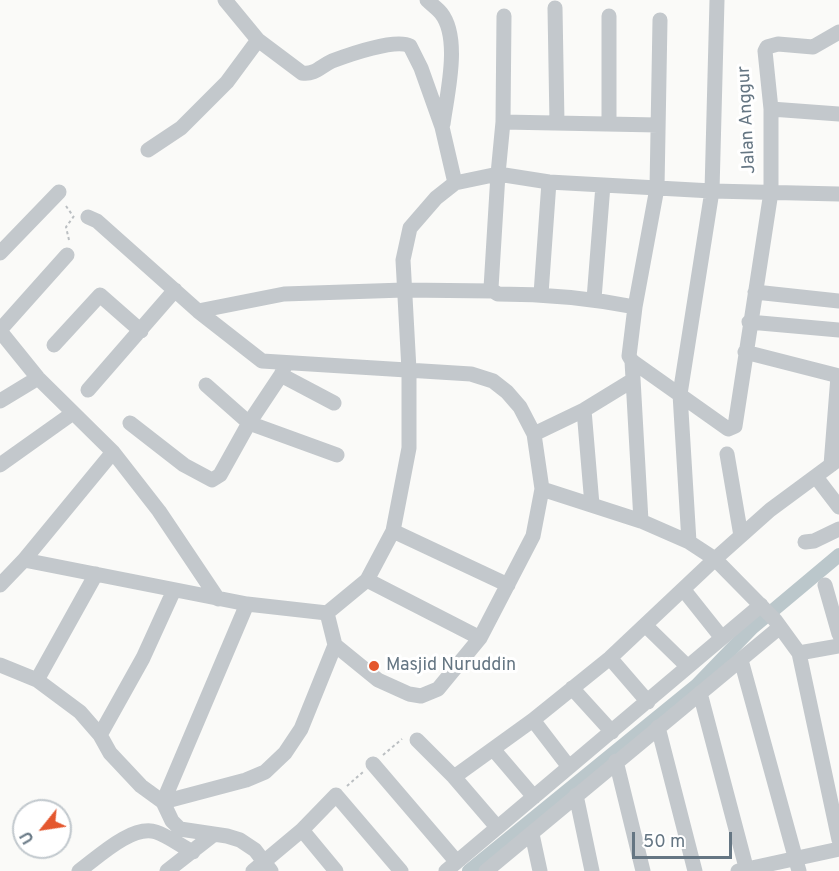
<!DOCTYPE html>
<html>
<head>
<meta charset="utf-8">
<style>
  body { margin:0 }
  #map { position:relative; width:839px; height:871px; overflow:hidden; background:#fafaf8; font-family:Overpass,sans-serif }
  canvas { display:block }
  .north { position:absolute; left:12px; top:799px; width:60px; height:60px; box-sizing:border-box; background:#fff; border:2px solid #c1c8cd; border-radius:50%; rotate:240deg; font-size:16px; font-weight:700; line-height:24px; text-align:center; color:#657683 }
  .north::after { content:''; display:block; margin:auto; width:21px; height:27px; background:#e4572e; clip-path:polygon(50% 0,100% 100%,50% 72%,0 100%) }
  .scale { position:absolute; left:632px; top:832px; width:100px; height:27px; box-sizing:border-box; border:3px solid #657683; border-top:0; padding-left:8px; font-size:18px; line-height:21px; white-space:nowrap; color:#657683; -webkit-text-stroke:4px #fff; paint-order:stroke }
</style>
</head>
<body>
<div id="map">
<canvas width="839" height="871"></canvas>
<div class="north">U</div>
<div class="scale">50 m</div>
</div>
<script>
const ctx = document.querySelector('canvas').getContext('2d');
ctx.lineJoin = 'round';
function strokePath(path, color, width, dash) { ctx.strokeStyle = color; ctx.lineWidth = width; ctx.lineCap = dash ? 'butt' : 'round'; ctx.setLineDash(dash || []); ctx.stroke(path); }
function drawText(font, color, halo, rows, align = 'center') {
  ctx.font = font + ' Overpass,sans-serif'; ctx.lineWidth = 6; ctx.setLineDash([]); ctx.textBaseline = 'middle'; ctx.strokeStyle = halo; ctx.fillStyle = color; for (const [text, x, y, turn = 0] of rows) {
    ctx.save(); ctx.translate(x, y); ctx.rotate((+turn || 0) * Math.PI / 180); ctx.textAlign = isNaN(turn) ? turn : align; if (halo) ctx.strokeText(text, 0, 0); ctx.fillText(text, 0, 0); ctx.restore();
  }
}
strokePath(new Path2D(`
  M469 871 696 686 752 628 839 555`), '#bbc7cb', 14);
strokePath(new Path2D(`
  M66 206 73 216
  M69 240 66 227 74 216
  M383 755 402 739
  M347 786 363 772`), '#bbbfc2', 2, [3, 3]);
strokePath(new Path2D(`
  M225 0 258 40 302 73C315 75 321 66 332 61 348 55 396 38 410 46L421 68 442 127 455 183
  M427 0C432 5 437 8 441 13 461 38 447 94 443 124
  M555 8 557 123
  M504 16 503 122 498 174 491 288 493 291 498 294C544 294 589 298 635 307
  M609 16V124
  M660 20 657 188 635 307 629 356 632 361 728 429 735 426 771 192V109L765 51 767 47 778 44 813 47 839 32
  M771 109 839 114
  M503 122 658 125
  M148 150 181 128 227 82 258 40
  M88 217 97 221 198 311 262 361 471 374 493 381 507 392 520 407 534 434 542 489 533 536 480 638 438 689 421 696 409 694 378 680 335 645
  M0 253 59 192
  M755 292 839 301
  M541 294 549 182
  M594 299 603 185
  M198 311 284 294 404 290 493 291
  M749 322 839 330
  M0 330 67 255
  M0 331 38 378 113 452 159 511 218 599
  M54 345 100 295 141 331
  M745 352 839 376
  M632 361 641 521
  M284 368 281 375 334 403
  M206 385 249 423 337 455
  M88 390 175 290
  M0 401 38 378
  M584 410 592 505
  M130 423 184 465 212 480 220 475 249 423 281 375
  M534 434 584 410 633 380
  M727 454 741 536
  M0 465 73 413
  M831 465 838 376
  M816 477 839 507
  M542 489 641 521 689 542 715 559 775 620 799 653 839 840
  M393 531 508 585
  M689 542 680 394 712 191 717 0
  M805 542 814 541 839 529
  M24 560 113 452
  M367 580 480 638
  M0 585 24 560 247 604 327 613 367 580 393 531 409 448V370L403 260 410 228 436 198 455 183 498 174 549 182 712 191 839 194
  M825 585 839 634
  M683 589 722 638
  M247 604 163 802 246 780 265 772 285 753 301 729 335 645 327 613
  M645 625 687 666
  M799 653 839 646
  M610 658 648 702
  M741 660 799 871
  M0 665 37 680 80 712 100 735 110 753 141 786 163 802 172 821 180 829 227 836 240 840 255 850 271 871
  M37 680 96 574
  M572 688 612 732
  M700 693 747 871
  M533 720 569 767
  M658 727 695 871
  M100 735 143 658 174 590
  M417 740 454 777 497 827
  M493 749 534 797
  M616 761 643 871
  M373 764 456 861
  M454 777 533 720 610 658 715 559 770 510 839 459
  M576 795 592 871
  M302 830 336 871
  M532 834 540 871
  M79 871C97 858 132 824 156 832 168 836 181 846 193 852
  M167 871 213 835
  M253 871 302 830 336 795 401 871
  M446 871 761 605
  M486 871 780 627
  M738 871 839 849`), '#c3c8cc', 15);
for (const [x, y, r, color] of [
  [374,666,6,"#e4572e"]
]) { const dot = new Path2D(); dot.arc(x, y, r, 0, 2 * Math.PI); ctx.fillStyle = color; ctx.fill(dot); strokePath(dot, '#fff', 2); }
drawText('18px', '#657683', '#fff', [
  ["Jalan Anggur",748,120,-93]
]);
drawText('18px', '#657683', '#fff', [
  ["Masjid Nuruddin",386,666]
], 'left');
</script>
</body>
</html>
